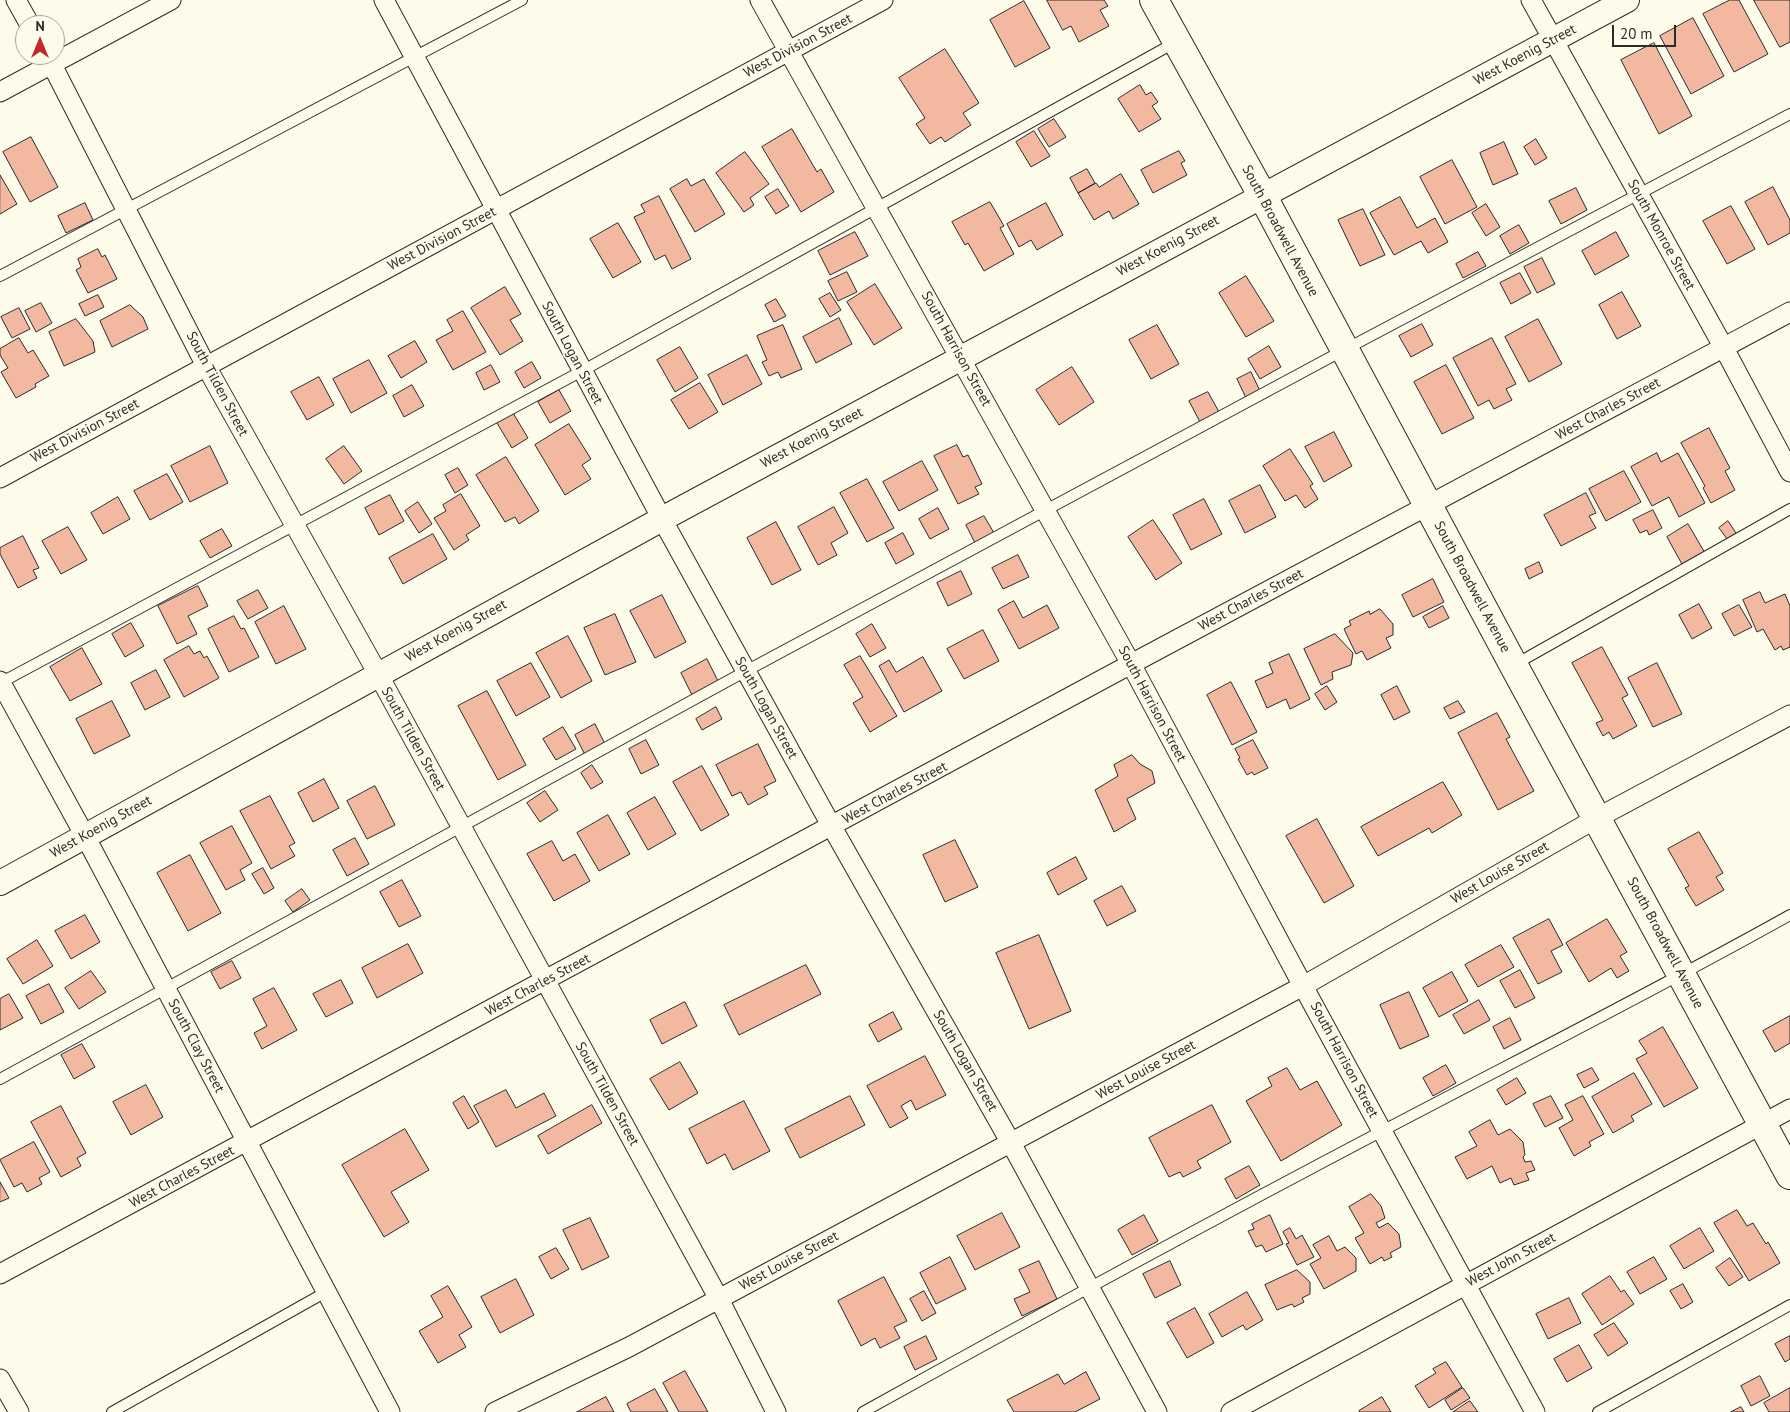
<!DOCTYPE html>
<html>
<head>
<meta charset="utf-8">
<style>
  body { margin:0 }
  #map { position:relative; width:1790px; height:1412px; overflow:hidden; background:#fdfbea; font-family:"PT Sans",sans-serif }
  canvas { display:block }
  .north { position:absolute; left:15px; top:15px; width:50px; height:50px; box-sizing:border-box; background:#fdfbea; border:1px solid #a9a89e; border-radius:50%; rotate:0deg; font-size:14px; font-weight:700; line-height:20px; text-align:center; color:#2b2b2b }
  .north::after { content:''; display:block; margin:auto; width:18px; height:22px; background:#c62828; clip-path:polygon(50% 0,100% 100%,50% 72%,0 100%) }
  .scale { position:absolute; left:1612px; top:25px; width:64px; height:22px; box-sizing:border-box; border:2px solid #2b2b2b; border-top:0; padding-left:6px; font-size:15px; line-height:18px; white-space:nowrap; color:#2b2b2b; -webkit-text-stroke:4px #fdfbea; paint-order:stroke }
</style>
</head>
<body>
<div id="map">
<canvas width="1790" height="1412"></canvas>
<div class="north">N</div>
<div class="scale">20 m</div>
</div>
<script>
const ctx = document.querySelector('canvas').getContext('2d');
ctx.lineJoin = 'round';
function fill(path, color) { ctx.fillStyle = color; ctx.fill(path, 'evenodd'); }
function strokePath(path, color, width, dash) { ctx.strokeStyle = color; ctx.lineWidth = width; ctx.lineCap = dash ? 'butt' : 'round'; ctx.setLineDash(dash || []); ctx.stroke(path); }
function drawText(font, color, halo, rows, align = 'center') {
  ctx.font = font + ' "PT Sans",sans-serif'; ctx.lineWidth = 4; ctx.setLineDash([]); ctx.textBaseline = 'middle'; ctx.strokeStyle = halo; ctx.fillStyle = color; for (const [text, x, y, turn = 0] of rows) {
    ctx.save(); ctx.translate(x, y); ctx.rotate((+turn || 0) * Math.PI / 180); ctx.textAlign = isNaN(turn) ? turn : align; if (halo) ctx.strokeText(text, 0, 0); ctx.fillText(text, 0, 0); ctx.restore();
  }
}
const building = new Path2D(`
  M1047 0H1104L1108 6 1100 10 1109 26 1079 42 1071 26 1063 30Z
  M1730 0H1739L1768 54 1734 72 1703 14Z
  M1754 0H1790V42L1780 47Z
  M1024 1 1050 48 1015 67 990 20Z
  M1693 18 1724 76 1691 94 1660 36Z
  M1654 43 1692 116 1659 134 1621 60Z
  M945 49 979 103 963 113 971 125 945 142 941 137 930 144 916 124 925 118 899 78Z
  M1140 85 1146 95 1151 92 1158 102 1152 106 1161 119 1139 132 1118 99Z
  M1054 119 1066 137 1049 147 1038 129Z
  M792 129 817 172 821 169 834 192 801 212 762 147Z
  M1034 131 1050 156 1031 167 1016 142Z
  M31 137 58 187 30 202 3 152Z
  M1536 139 1547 158 1535 165 1524 147Z
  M1504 142 1518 174 1493 185 1480 153Z
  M1179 151 1185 161 1181 163 1187 175 1153 193 1141 170Z
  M745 152 769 184 750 198 754 205 744 212 716 173Z
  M1452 160 1477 207 1445 224 1420 177Z
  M1087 169 1095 183 1078 193 1070 178Z
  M1121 174 1139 204 1113 219 1109 211 1094 220 1078 193 1096 183 1099 187Z
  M0 175 17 204 0 214Z
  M687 179 691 186 704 179 725 214 695 232 670 189Z
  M1773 187 1790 220V233L1768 245 1745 202Z
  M1576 188 1587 210 1561 224 1549 201Z
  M778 189 789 206 776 214 765 197Z
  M659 196 691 259 672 269 665 255 655 260 634 217 645 212 641 205Z
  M1400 197 1417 228 1435 218 1448 242 1428 253 1421 241 1394 255 1370 213Z
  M990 202 1004 226 1000 228 1014 254 984 271 968 243 965 245 952 222Z
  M85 203 93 220 66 233 58 216Z
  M1046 203 1063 235 1037 250 1031 240 1019 247 1007 224Z
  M1486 204 1500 227 1486 236 1472 213Z
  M1731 206 1755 249 1727 264 1703 221Z
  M1363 209 1385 255 1360 266 1338 220Z
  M618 223 641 262 613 278 590 239Z
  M1519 225 1529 243 1510 254 1500 236Z
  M855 232 868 256 830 275 818 251Z
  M1616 232 1629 256 1595 275 1582 251Z
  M98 249 102 257 105 255 117 279 88 293 76 270 81 267 78 259Z
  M1478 252 1486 266 1463 278 1456 264Z
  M1542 258 1555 284 1537 293 1524 267Z
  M847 272 857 292 838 301 828 281Z
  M1520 273 1531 293 1511 304 1500 283Z
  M1246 276 1274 321 1246 337 1219 293Z
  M875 284 902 328 874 345 847 302Z
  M505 287 521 314 510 320 523 341 500 355 471 308Z
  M1622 292 1641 326 1617 339 1599 305Z
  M830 293 841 310 830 317 819 299Z
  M98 295 104 307 85 316 79 304Z
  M776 299 786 316 774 322 765 305Z
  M41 303 52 323 36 332 25 311Z
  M130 305 143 317 148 329 112 347 100 321Z
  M19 308 30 329 12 338 1 317Z
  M463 311 486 352 453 370 436 340 453 331 447 320Z
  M839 318 852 344 816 363 803 337Z
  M76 319 93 341 95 352 64 366 49 332Z
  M1538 319 1562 364 1529 382 1505 337Z
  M1422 324 1433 345 1411 357 1399 336Z
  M783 325 802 369 781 378 778 372 769 376 762 362 767 360 757 336Z
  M1157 325 1179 364 1151 379 1129 340Z
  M19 338 28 353 33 350 49 376 35 384 36 387 16 398 1 372 8 368 0 355V349Z
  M1492 338 1516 384 1506 389 1512 400 1494 409 1489 400 1478 406 1453 358Z
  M415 341 427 362 401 378 388 356Z
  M1269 346 1281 367 1260 379 1248 359Z
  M680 347 698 378 675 392 657 360Z
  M747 355 762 384 723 405 708 375Z
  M369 360 387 393 351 413 333 379Z
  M532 362 541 378 524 388 515 372Z
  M491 365 500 382 484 390 476 373Z
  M1446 365 1474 418 1442 434 1414 382Z
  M1072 367 1094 402 1059 425 1036 390Z
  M1251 372 1260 391 1246 398 1237 379Z
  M319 377 334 405 307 420 291 392Z
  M700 383 718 412 689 429 671 400Z
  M412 385 424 406 404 417 393 396Z
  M559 390 571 411 550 423 538 402Z
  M1208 392 1219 412 1200 422 1189 401Z
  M513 413 528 438 512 448 497 423Z
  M569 424 591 459 582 465 591 479 565 495 535 445Z
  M1709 428 1730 468 1725 471 1735 490 1711 503 1703 488 1705 486 1681 443Z
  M1334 432 1352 466 1324 482 1305 447Z
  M957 445 963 457 968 455 982 484 975 487 979 494 958 504 934 456Z
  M210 446 228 483 190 502 171 466Z
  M344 446 362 471 344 484 326 459Z
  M1290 449 1313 484 1310 486 1318 499 1305 508 1296 495 1285 501 1263 466Z
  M1657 453 1661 462 1678 453 1705 503 1679 517 1669 497 1652 506 1631 467Z
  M506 457 539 511 519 524 515 517 505 522 476 475Z
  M922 461 938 490 899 511 883 482Z
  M458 468 468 485 455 493 445 475Z
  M1624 471 1641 502 1606 521 1589 489Z
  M167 474 183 502 150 520 134 491Z
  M867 479 894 528 867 542 840 493Z
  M1260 485 1276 517 1245 533 1229 501Z
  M1586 493 1596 513 1589 516 1596 528 1561 546 1544 515Z
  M461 494 480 526 466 535 469 540 454 550 434 518 446 511 443 505Z
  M390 495 404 521 379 535 365 508Z
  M118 497 130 519 103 534 91 513Z
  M1204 499 1222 534 1191 550 1173 515Z
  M418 502 432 524 419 533 405 511Z
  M834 507 848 533 831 543 837 555 818 565 798 527Z
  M938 508 949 529 930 539 919 519Z
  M1653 510 1662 528 1649 535 1647 530 1640 533 1633 520Z
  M984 516 994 533 975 543 966 525Z
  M1153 520 1182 563 1156 580 1128 537Z
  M1728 521 1736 533 1728 540 1719 528Z
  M776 522 801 570 772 585 747 538Z
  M1688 524 1705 553 1683 566 1667 537Z
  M68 527 87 560 61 574 42 541Z
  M222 529 232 546 210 558 200 541Z
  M903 533 914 554 896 564 885 543Z
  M433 534 447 559 403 584 389 558Z
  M23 536 39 568 33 570 37 578 18 588 0 554V548Z
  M1018 555 1029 577 1003 589 992 568Z
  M1539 562 1543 572 1529 579 1525 569Z
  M961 571 972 594 948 606 937 583Z
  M1433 579 1444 602 1413 617 1402 595Z
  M198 586 208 606 188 616 197 634 177 644 158 606Z
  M258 590 268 608 248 619 237 601Z
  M1760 592 1765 603 1785 594 1790 606V647L1783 650 1781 646 1775 650 1763 629 1757 632 1743 600Z
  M662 595 686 642 655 658 630 611Z
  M1014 601 1023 618 1047 605 1059 628 1019 649 998 610Z
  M1699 604 1712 628 1692 639 1679 615Z
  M1739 605 1752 627 1734 636 1722 614Z
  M284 606 306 649 276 664 255 622Z
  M1443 606 1449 618 1429 628 1423 617Z
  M1380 609 1393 624V635L1386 638 1391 648 1367 660 1362 651 1356 654 1344 629 1351 625 1349 621 1369 611 1370 614Z
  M615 614 636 662 605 675 584 628Z
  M234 616 241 629 244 628 259 657 229 672 208 629Z
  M131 623 144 646 125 657 112 634Z
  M872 624 886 648 870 657 856 634Z
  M983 630 999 661 964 679 947 649Z
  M1335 634 1353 653 1351 665 1332 672 1333 679 1321 685 1304 649Z
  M568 636 592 681 561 698 536 653Z
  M189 646 194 654 200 651 204 658 207 656 219 678 184 697 164 660Z
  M1602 647 1628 695 1622 698 1637 726 1613 739 1609 732 1603 736 1596 723 1603 720 1572 663Z
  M82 648 102 684 70 701 50 667Z
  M1289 654 1310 699 1290 709 1286 699 1267 708 1255 681 1273 673 1269 663Z
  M860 656 897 716 870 732 853 703 863 697 844 665Z
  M923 657 942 691 904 712 879 666 889 660 896 672Z
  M707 659 718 681 692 695 681 673Z
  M531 663 550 697 516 716 497 681Z
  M1657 663 1682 714 1653 727 1628 678Z
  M156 670 170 697 145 710 131 683Z
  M1231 682 1257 732 1232 745 1207 695Z
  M1327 686 1337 702 1325 710 1315 694Z
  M1397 686 1410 712 1394 720 1381 695Z
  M487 691 526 765 498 780 458 706Z
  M112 701 130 736 94 754 76 719Z
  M1458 701 1465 712 1450 719 1444 708Z
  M716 707 722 719 702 730 696 719Z
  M1497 713 1510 737 1506 739 1534 791 1498 810 1458 733Z
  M595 724 605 744 585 755 575 735Z
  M563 727 576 749 556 760 543 739Z
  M646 740 659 765 641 774 629 749Z
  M1253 740 1268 768 1254 775 1252 772 1247 775 1238 759 1240 758 1235 749Z
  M758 744 776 781 764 787 768 794 748 805 741 792 732 796 716 765Z
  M1132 755 1140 764 1152 771 1155 783 1127 799 1136 819 1114 832 1095 790 1118 776 1114 765Z
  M592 765 603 782 591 789 581 773Z
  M702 766 729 815 701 831 673 782Z
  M324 779 339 808 313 822 298 793Z
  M1443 782 1462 815 1432 833 1429 828 1378 856 1361 827Z
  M375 786 395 825 367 839 347 801Z
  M545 791 558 810 540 822 527 803Z
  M270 796 295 843 289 846 295 856 271 869 240 811Z
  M655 797 676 834 648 850 627 813Z
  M608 815 630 854 599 871 577 833Z
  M1317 819 1354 886 1324 903 1286 836Z
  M232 826 252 863 240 870 245 880 226 890 200 843Z
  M1699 832 1723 873 1716 877 1724 890 1696 906 1685 888 1689 886 1668 849Z
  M355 838 369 864 347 876 333 850Z
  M955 840 978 887 945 902 923 855Z
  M552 841 563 861 575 854 590 881 554 901 527 854Z
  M190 855 221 913 188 931 157 873Z
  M1076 857 1087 879 1058 895 1047 873Z
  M263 868 274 888 264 894 252 874Z
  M402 880 421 916 399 927 380 892Z
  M1122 886 1136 911 1107 926 1094 901Z
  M302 889 310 900 293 912 285 901Z
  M85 915 100 942 71 959 55 931Z
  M1549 919 1563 945 1551 951 1562 972 1538 984 1513 938Z
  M1607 919 1627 952 1620 956 1629 971 1617 978 1611 968 1589 982 1566 943Z
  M1039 935 1071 1011 1029 1029 996 953Z
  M37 940 53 966 23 984 7 959Z
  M408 944 423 973 377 998 362 968Z
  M1501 945 1514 967 1478 987 1465 965Z
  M232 961 241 978 220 989 211 972Z
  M806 965 821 994 739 1035 724 1005Z
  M1520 970 1535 998 1515 1008 1500 981Z
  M91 971 106 992 79 1009 65 988Z
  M1452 972 1468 1001 1439 1017 1423 988Z
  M341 980 353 1003 326 1017 313 994Z
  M49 984 64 1012 41 1024 26 996Z
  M274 988 297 1030 262 1049 254 1033 267 1026 253 999Z
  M1409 992 1429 1036 1400 1049 1380 1005Z
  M9 994 23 1018 0 1030V999Z
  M1479 1000 1490 1020 1464 1034 1453 1015Z
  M685 1002 697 1026 662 1044 650 1020Z
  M893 1012 902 1029 878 1042 869 1025Z
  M1790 1016V1043L1775 1052 1763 1031Z
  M1510 1018 1521 1040 1504 1049 1493 1027Z
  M1663 1027 1698 1088 1664 1107 1636 1059 1647 1053 1639 1041Z
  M82 1044 95 1067 74 1079 61 1055Z
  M925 1056 946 1095 916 1110 911 1100 901 1106 908 1118 890 1128 867 1086Z
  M680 1062 698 1093 669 1110 650 1079Z
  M1446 1065 1456 1083 1433 1096 1423 1078Z
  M1287 1068 1300 1090 1317 1081 1342 1125 1281 1161 1246 1101 1272 1086 1268 1078Z
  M1592 1068 1599 1080 1584 1088 1577 1075Z
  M1634 1073 1652 1104 1631 1116 1634 1121 1613 1133 1592 1097Z
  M1517 1078 1526 1093 1506 1105 1497 1090Z
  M146 1085 163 1117 131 1135 113 1102Z
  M506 1090 516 1108 544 1093 556 1116 496 1147 474 1106Z
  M464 1096 479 1122 468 1129 453 1103Z
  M850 1096 865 1125 800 1158 785 1129Z
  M1551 1096 1563 1118 1545 1127 1533 1104Z
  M1583 1096 1604 1134 1589 1142 1591 1146 1574 1156 1559 1128 1573 1120 1565 1105Z
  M744 1101 770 1151 733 1170 725 1154 707 1164 689 1129Z
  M592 1105 602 1123 548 1154 538 1136Z
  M1212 1105 1231 1142 1197 1161 1201 1168 1183 1177 1180 1172 1169 1177 1149 1138Z
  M61 1106 86 1153 77 1158 81 1166 61 1177 31 1122Z
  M1490 1120 1498 1135 1510 1129 1523 1142 1525 1155 1523 1157 1525 1162 1531 1161 1535 1170 1526 1173 1529 1180 1514 1185 1511 1178 1500 1183 1492 1166 1467 1179 1455 1157 1477 1146 1469 1132Z
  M405 1129 429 1170 391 1192 409 1222 384 1237 342 1165Z
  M34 1142 50 1172 39 1178 42 1184 27 1192 22 1183 14 1187 0 1160Z
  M1249 1166 1260 1185 1236 1199 1225 1179Z
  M0 1182 9 1198 0 1202Z
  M1371 1194 1381 1206 1385 1218 1376 1223 1379 1228 1388 1223 1399 1234 1401 1247 1390 1253 1392 1257 1384 1261 1382 1257 1370 1264 1355 1238 1364 1233 1349 1207Z
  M1737 1210 1747 1226 1753 1223 1766 1244 1768 1242 1780 1263 1749 1281 1714 1223Z
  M1002 1213 1020 1247 975 1270 957 1236Z
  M1144 1215 1158 1241 1132 1255 1118 1230Z
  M1270 1215 1283 1244 1266 1252 1262 1245 1256 1247 1248 1231 1254 1229 1252 1224Z
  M590 1218 609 1257 582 1270 563 1230Z
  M1290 1228 1296 1239 1302 1235 1314 1257 1297 1265 1286 1244 1289 1243 1283 1232Z
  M1700 1228 1714 1251 1684 1269 1670 1246Z
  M1329 1236 1337 1251 1345 1247 1356 1258V1271L1324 1289 1310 1264 1321 1258 1313 1245Z
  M556 1248 569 1269 551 1279 539 1257Z
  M950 1257 966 1289 936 1304 920 1273Z
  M1654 1257 1667 1279 1640 1294 1627 1272Z
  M1730 1258 1743 1277 1729 1286 1716 1268Z
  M1039 1261 1057 1299 1022 1316 1014 1299 1030 1292 1019 1270Z
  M1170 1261 1181 1285 1155 1298 1143 1274Z
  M1297 1270 1310 1282V1294L1302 1298 1304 1302 1294 1307 1292 1304 1277 1310 1265 1285Z
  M1610 1276 1621 1292 1624 1290 1634 1304 1602 1325 1582 1294Z
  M884 1277 907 1321 894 1327 900 1338 880 1348 875 1338 861 1346 838 1301Z
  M516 1279 534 1315 500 1333 481 1297Z
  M1683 1284 1693 1302 1681 1309 1670 1291Z
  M448 1286 472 1327 459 1335 466 1347 438 1363 419 1331 443 1317 431 1296Z
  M924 1291 936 1313 922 1321 910 1299Z
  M1247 1292 1263 1320 1246 1330 1243 1325 1222 1337 1209 1314Z
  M1569 1298 1581 1323 1548 1339 1536 1314Z
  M1195 1308 1214 1343 1187 1358 1167 1323Z
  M1614 1323 1628 1343 1608 1356 1594 1335Z
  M926 1336 937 1359 915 1370 904 1347Z
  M1790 1336V1359L1785 1362 1775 1344Z
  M1579 1345 1592 1368 1567 1382 1554 1359Z
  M1446 1362 1462 1387 1429 1408 1415 1386 1436 1373 1433 1369Z
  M685 1371 708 1412H679L663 1383Z
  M1086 1372 1100 1399 1075 1412H1014L1007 1400 1058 1374 1064 1384Z
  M1760 1376 1770 1396 1751 1406 1741 1386Z
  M1463 1388 1470 1398 1451 1410 1445 1400Z
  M1790 1388V1412H1769L1764 1403Z
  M655 1389 668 1412H631L627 1404Z
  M606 1397 614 1412H577Z
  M1382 1397 1391 1412H1360L1359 1411Z
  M1470 1401 1478 1412H1453Z
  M1741 1407 1744 1412H1731Z`);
fill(building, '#f2b8a0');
strokePath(building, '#2b2b2b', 1);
const service = new Path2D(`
  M0 276 522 0
  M1514 665 1790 509
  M0 683 582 371 1176 42
  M0 1079 746 671 1344 350 1790 114
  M112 1412 326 1292
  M863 1412C1036 1316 1209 1222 1384 1130 1519 1059 1656 990 1790 915
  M1598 1412 1790 1305`);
const minor = new Path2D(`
  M16 0 30 25
  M384 0 662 519 832 827 1011 1143 1157 1412
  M760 0 1131 664 1303 986 1535 1412
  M1531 0 1724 348 1790 472
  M47 55 206 366 378 674 719 1299 776 1412
  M0 92 171 0
  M0 478 883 0
  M0 681 85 836 390 1412
  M0 1274 1131 664 1790 312
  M0 1379 19 1412
  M495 1412 629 1347 1303 986 1597 818 1790 715
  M1231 1412 1790 1109`);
const tertiary = new Path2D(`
  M0 883 662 519 1627 0`);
const secondary = new Path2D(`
  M1154 0 1262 195 1514 666 1790 1175`);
strokePath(service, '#2b2b2b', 12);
strokePath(minor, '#2b2b2b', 21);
strokePath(tertiary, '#2b2b2b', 26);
strokePath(secondary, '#2b2b2b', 30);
strokePath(service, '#fdfbea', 10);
strokePath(minor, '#fdfbea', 19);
strokePath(tertiary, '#fdfbea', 24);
strokePath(secondary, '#fdfbea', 28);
drawText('14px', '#2b2b2b', '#fdfbea', [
  ["West Division Street",798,46,-28],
  ["West Koenig Street",1525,55,-28],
  ["South Broadwell Avenue",1280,231,62],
  ["South Monroe Street",1661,235,61],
  ["West Division Street",442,239,-28],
  ["West Koenig Street",1168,246,-28],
  ["South Harrison Street",956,349,61],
  ["South Logan Street",572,353,62],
  ["South Tilden Street",217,384,62],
  ["West Charles Street",1608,409,-28],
  ["West Division Street",85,431,-28],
  ["West Koenig Street",812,438,-28],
  ["South Broadwell Avenue",1472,587,62],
  ["West Charles Street",1251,600,-28],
  ["West Koenig Street",456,631,-29],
  ["South Harrison Street",1152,704,62],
  ["South Logan Street",766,708,61],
  ["South Tilden Street",413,739,61],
  ["West Charles Street",895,793,-28],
  ["West Koenig Street",101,827,-29],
  ["West Louise Street",1500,873,-30],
  ["South Broadwell Avenue",1665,943,62],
  ["West Charles Street",538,985,-28],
  ["South Clay Street",196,1046,62],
  ["South Harrison Street",1344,1060,62],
  ["South Logan Street",965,1061,60],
  ["West Louise Street",1146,1070,-28],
  ["South Tilden Street",607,1094,61],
  ["West Charles Street",182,1177,-28],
  ["West John Street",1511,1260,-28],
  ["West Louise Street",789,1261,-28]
]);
</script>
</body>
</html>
